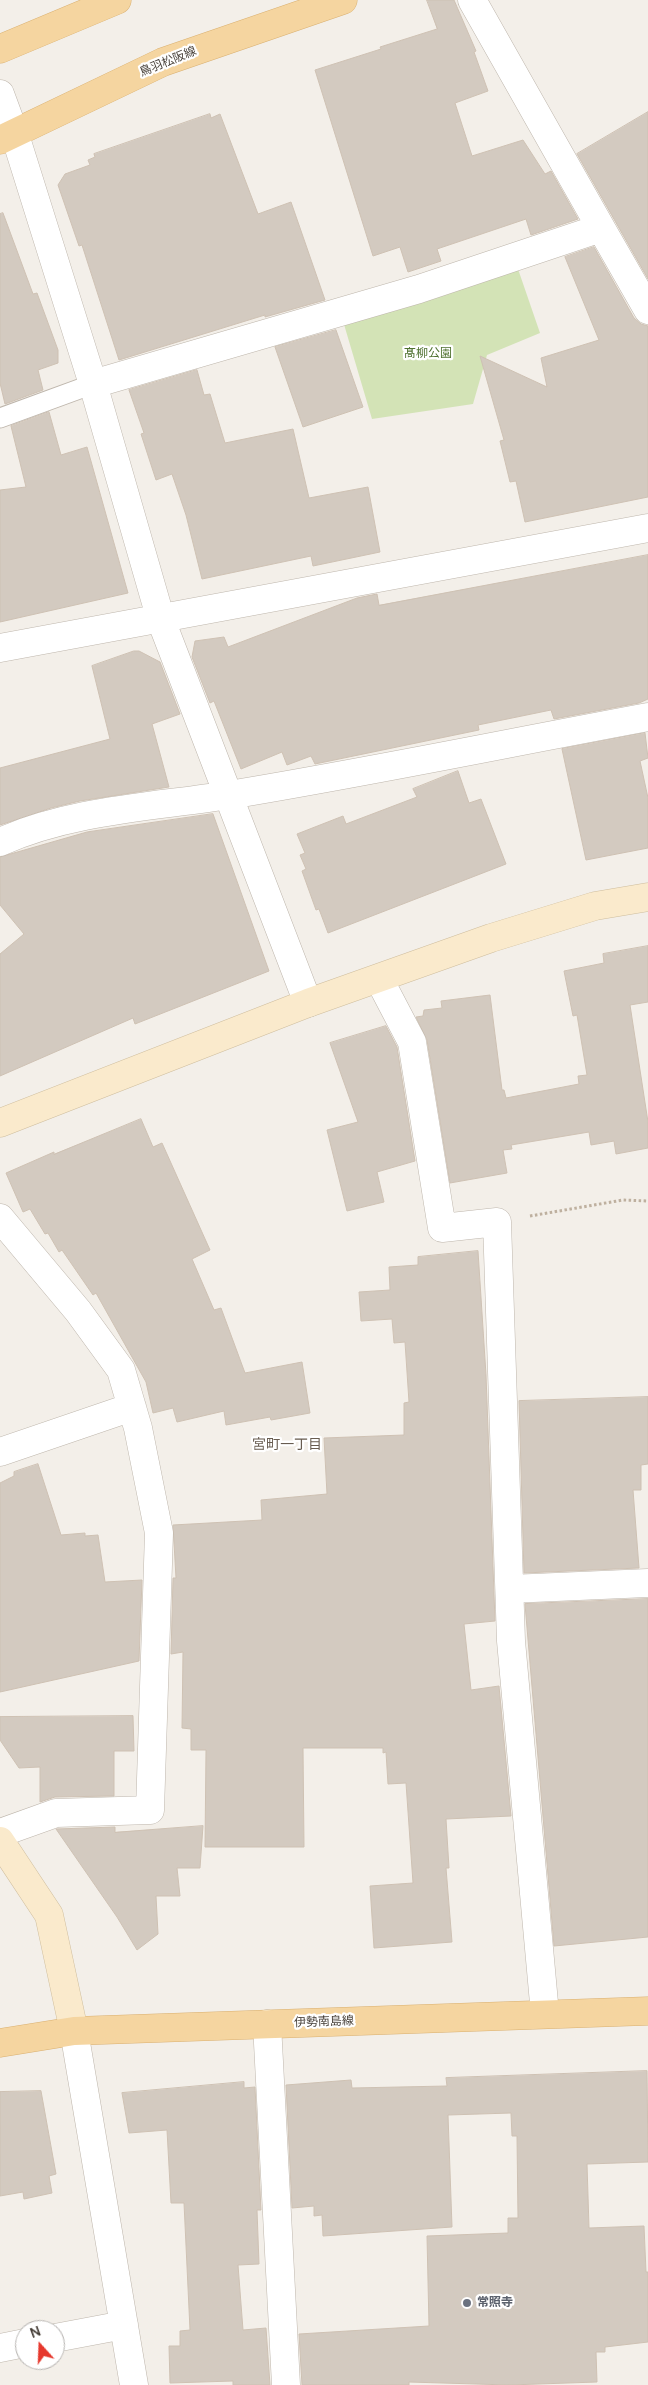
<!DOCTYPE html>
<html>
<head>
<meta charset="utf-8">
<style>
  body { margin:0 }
  #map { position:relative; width:648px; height:2385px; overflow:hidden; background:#f3efe9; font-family:Manrope,sans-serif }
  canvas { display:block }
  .north { position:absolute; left:15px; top:2320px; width:50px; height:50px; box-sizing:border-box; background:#fff; border:1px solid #b5b2af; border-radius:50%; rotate:340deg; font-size:14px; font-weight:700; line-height:20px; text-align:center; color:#463f38 }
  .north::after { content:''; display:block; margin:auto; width:18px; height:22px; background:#e6382d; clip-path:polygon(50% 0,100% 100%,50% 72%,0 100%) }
</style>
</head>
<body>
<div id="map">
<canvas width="648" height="2385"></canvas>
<div class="north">N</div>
</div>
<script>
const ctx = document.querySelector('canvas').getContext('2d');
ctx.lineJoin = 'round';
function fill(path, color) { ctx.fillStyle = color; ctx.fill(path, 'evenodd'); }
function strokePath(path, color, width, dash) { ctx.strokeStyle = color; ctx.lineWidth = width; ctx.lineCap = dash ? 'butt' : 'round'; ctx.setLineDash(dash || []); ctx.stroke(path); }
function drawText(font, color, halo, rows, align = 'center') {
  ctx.font = font + ' Manrope,"Noto Sans JP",sans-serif'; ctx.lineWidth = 4.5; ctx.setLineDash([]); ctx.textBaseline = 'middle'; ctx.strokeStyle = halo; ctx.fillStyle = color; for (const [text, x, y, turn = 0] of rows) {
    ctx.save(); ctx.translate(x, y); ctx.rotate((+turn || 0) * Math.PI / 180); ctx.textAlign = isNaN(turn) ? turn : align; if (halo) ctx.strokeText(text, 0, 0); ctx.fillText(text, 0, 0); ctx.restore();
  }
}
fill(new Path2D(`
  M518 269 540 333 487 355 473 404 372 419 343 321Z`), '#d3e3b6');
const building = new Path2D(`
  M427 0H454L476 51 474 52 488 91 455 103 472 156 523 140 545 174 551 171 578 219 531 235 526 219 437 249 441 261 408 272 400 247 373 256 315 70 381 49 380 47 437 29Z
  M648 112V279L577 154Z
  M210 114 211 118 220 114 258 214 291 202 325 300 265 317V315L119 360 82 245 79 246 58 185 65 174 90 165 88 160 95 157 94 154Z
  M3 213 33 294 37 293 58 350V363L38 370 43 390 5 404 0 383V214Z
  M594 247 634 318 641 324 648 326V497L525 522 516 481 510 482 500 441 504 440 480 356 547 387 541 358 599 340 565 257Z
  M336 330 363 407 303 427 275 347Z
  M197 370 204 395 210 394 225 443 293 429 309 498 368 487 380 552 313 566 311 556 202 579 186 515 172 474 156 480 141 434 144 433 129 390Z
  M49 412 61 455 87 447 128 593 0 622V490L26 487 11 426Z
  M648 555V699L639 703 554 719 551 710 478 725 479 730 315 764 311 756 287 765 282 752 241 769 214 701 210 703 192 657 195 641 224 637 228 647 357 598 377 594 379 605Z
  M134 651H139L160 662 180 714 152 724 169 787 80 801 51 808 0 825V768L110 739 92 666Z
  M645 733 648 758 640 761 648 798V848L586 860 562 749Z
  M458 771 469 803 481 799 506 864 328 933 319 909 316 910 302 871 306 869 300 855 305 853 297 834 343 816 346 824 417 797 413 789Z
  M213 814 269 971 135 1024 133 1018 0 1076V954L24 934 0 905V857L87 832Z
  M648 946V1002L630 1005 648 1122V1148L616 1154 614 1141 591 1145 589 1132 511 1145 512 1149 503 1150 507 1173 450 1183 427 1040 416 1017 423 1016 424 1010 442 1008 441 1001 490 995 502 1090H504L506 1098 579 1084 578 1076 587 1075 577 1015 573 1016 564 971 604 963 603 954Z
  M386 1026 397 1047 415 1161 377 1172 384 1202 347 1211 327 1130 358 1122 330 1043Z
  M141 1119 153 1147 162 1143 210 1250 192 1259 214 1310 221 1308 245 1373 302 1362 310 1413 271 1420 270 1417 226 1425 224 1411 177 1422 173 1408 153 1413 146 1382 96 1293 93 1295 62 1250 59 1252 48 1233 45 1234 30 1209 23 1212 6 1173 54 1152V1154Z
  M478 1251 486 1375 495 1621 464 1624 471 1690 499 1686 511 1816 446 1819 449 1868H446L452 1942 374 1948 370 1886 413 1883 406 1783 388 1784 386 1752 383 1753V1748H303L304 1847H205L206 1750H191V1729L182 1728 183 1652 171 1654 173 1578H176L173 1525 262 1520 261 1500 327 1494 324 1438 404 1435V1403L409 1402 405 1342 394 1343 392 1319 361 1321 359 1292 390 1290 389 1267 418 1265V1257Z
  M648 1397V1464L641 1465V1490H633L639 1568 524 1573 519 1401Z
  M38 1464 61 1535 85 1533V1536L98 1535 105 1582 142 1580 139 1661 0 1692V1483L14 1476V1472Z
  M648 1599V1937L554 1946 525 1604Z
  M133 1716 134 1751H114V1796L55 1797 40 1802V1767L19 1768 0 1740V1717Z
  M203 1826 200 1868H177L180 1896H156L158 1934 137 1950 117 1917 56 1829 115 1827V1832Z
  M647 2071 648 2162 587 2164 589 2228 644 2226 646 2272H648V2342L605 2347V2352H596L597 2382 509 2385 409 2382V2385H302L299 2334 429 2326 427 2236 508 2233V2218H518L517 2136H512L511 2113 448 2115 452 2227 323 2236 322 2215 314 2216V2206L292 2208 286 2085 351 2080 352 2088 447 2086 446 2078Z
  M244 2082V2088L255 2087 261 2210H257L259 2264 238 2265 243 2330 266 2328 270 2385H233V2381L170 2383 169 2346H180V2331L190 2330 184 2203H171L167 2130 129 2133 122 2093Z
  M41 2091 56 2174 49 2176 52 2193 24 2199 23 2192 0 2196V2092Z`);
fill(building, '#d3cac0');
strokePath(building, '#cec1b3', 1);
const lane = new Path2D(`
  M0 418 93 384`);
const street = new Path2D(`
  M0 94 14 132 93 384 161 620 308 1003
  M601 228 648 310
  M93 384 419 289 601 228 472 0
  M0 648 648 528
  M0 842C71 810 153 807 229 795 369 772 508 743 648 717
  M379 979 412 1042 442 1228 497 1222 511 1641 545 2014
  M0 1218 78 1311 121 1370 138 1428 159 1533 150 1810 56 1813 0 1833
  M0 1452 132 1407
  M510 1589 648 1583
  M267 2024 286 2385
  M74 2031 134 2385
  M55 2338 124 2325
  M0 2348 25 2343`);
const secondary = new Path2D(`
  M0 1123 308 1003 491 938 595 906 648 897
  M0 1841 49 1915 74 2031`);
const primary = new Path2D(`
  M0 49 117 0
  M0 140 163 62 343 0
  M0 2043 74 2031 648 2011`);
strokePath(lane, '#beb6ac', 21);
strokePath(street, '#beb6ac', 29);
strokePath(secondary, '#cebd9d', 29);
strokePath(primary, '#d9b071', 29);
strokePath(new Path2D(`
  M530 1216 623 1200 648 1201`), '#beb09f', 3, [2.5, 2.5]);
strokePath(lane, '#fff', 19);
strokePath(street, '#fff', 28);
strokePath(secondary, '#faeacc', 28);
strokePath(primary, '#f5d5a0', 28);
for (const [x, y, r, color] of [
  [467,2303,5,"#6b7280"]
]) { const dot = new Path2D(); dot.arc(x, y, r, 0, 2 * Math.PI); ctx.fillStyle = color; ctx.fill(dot); strokePath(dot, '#fff', 2); }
drawText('12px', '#463f38', '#fff', [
  ["鳥羽松阪線",168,62,-22],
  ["伊勢南島線",324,2022,-2]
]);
drawText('12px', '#507231', '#fff', [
  ["髙柳公園",428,354]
]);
drawText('bold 12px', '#5b616d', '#fff', [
  ["常照寺",477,2303]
], 'left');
drawText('14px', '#685c50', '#fff', [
  ["宮町一丁目",287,1445]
]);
</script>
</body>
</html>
